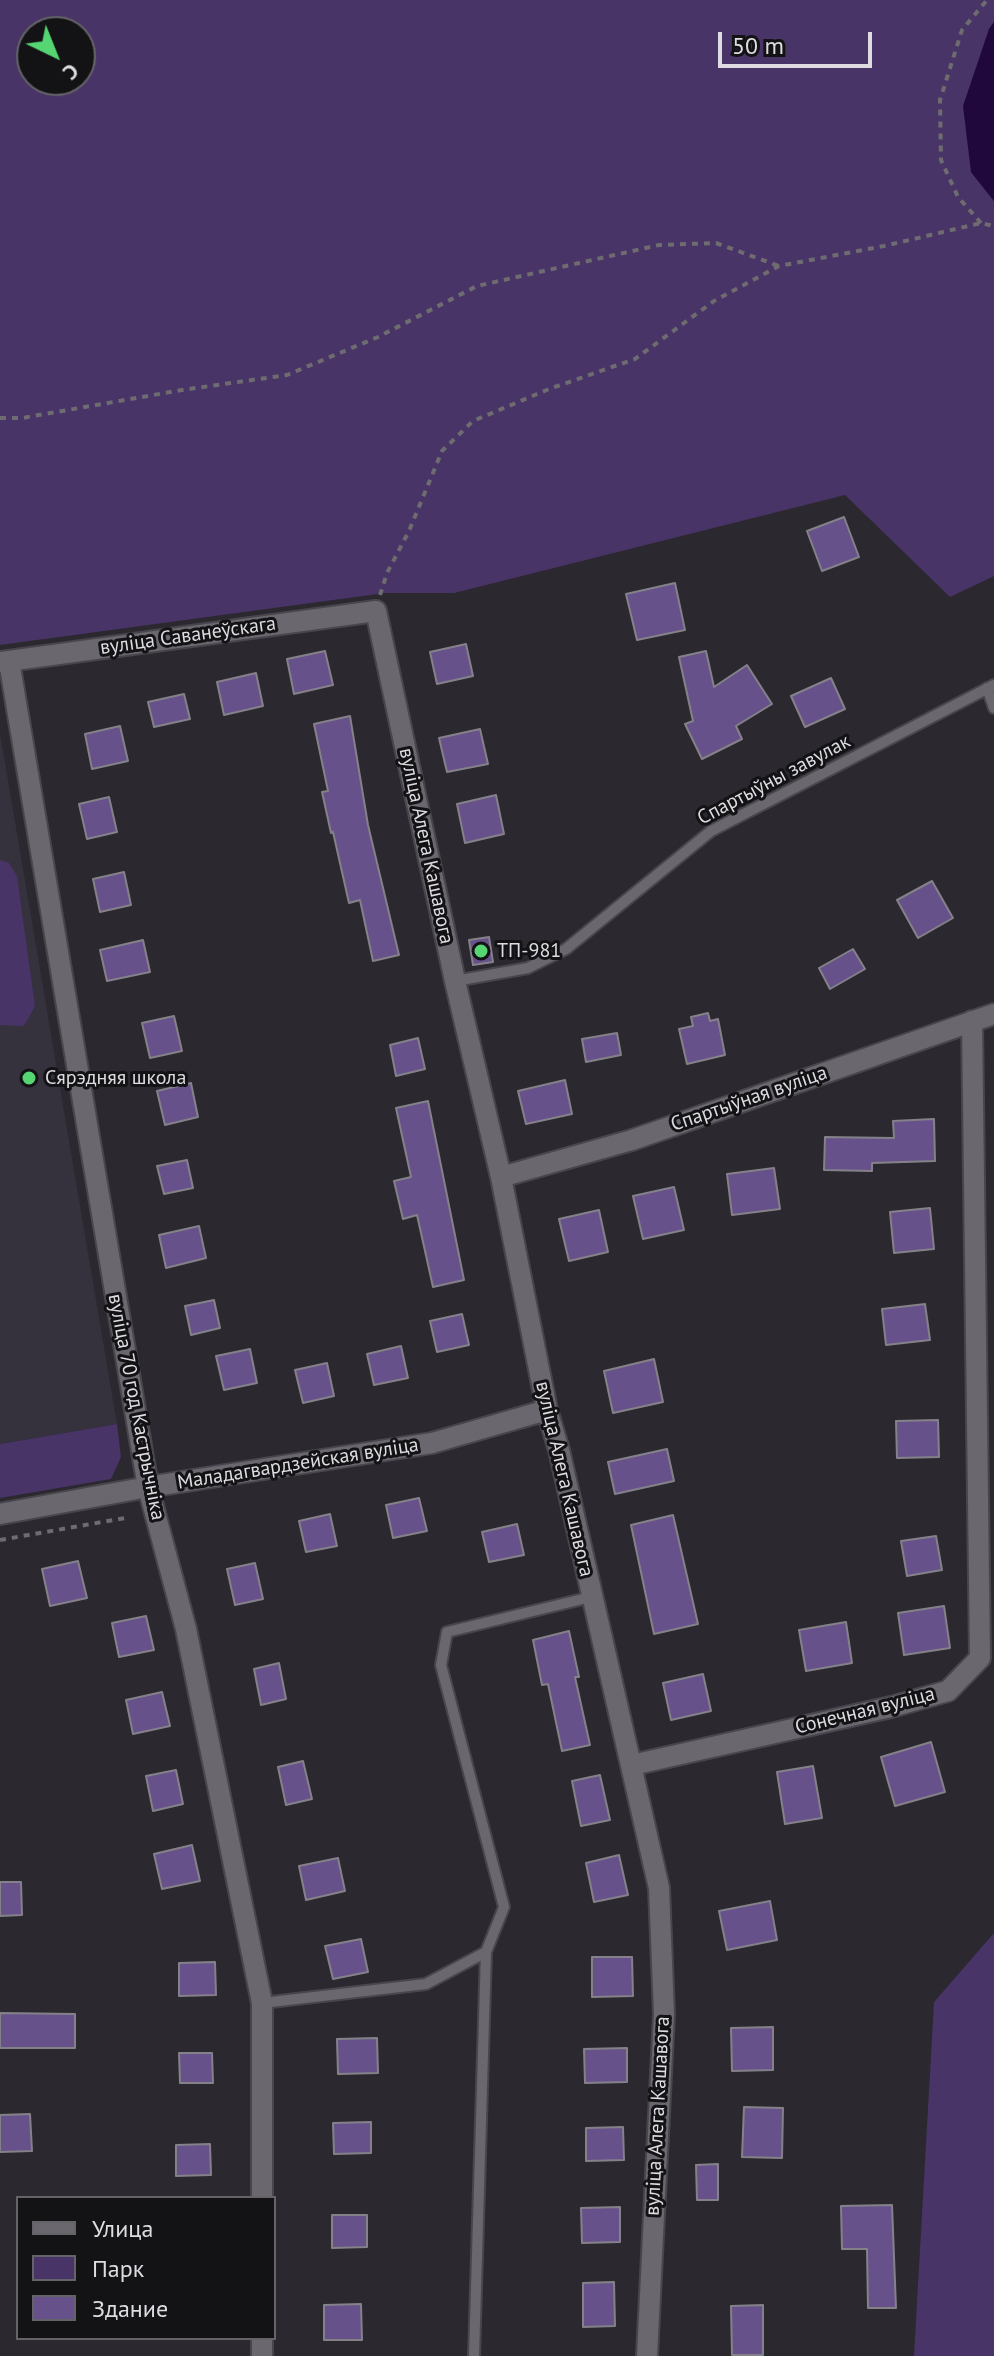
<!DOCTYPE html>
<html>
<head>
<meta charset="utf-8">
<style>
  body { margin:0 }
  #map { position:relative; width:994px; height:2356px; overflow:hidden; background:#2b282f; font-family:"PT Sans",sans-serif }
  canvas { display:block }
  .legend { position:absolute; left:16px; top:2196px; width:260px; height:144px; box-sizing:border-box; background:#131215; border:2px solid #646367; margin:0; padding:10px 14px; list-style:none; font-size:24px; color:#dedce1 }
  .legend li { display:flex; align-items:center; gap:16px; height:40px }
  .legend b { width:40px; border:2px solid #646367 }
  .north { position:absolute; left:16px; top:16px; width:80px; height:80px; box-sizing:border-box; background:#131215; border:2px solid #646367; border-radius:50%; rotate:137deg; font-size:22px; font-weight:700; line-height:32px; text-align:center; color:#dedce1 }
  .north::after { content:''; display:block; margin:auto; width:28px; height:36px; background:#55d672; clip-path:polygon(50% 0,100% 100%,50% 72%,0 100%) }
  .scale { position:absolute; left:718px; top:32px; width:154px; height:36px; box-sizing:border-box; border:4px solid #dedce1; border-top:0; padding-left:10px; font-size:24px; line-height:28px; white-space:nowrap; color:#dedce1; -webkit-text-stroke:6px #131215; paint-order:stroke }
</style>
</head>
<body>
<div id="map">
<canvas width="994" height="2356"></canvas>
<ul class="legend">
<li><b style="height:10px;background:#6a676f"></b>Улица</li>
<li><b style="height:22px;background:#483466"></b>Парк</li>
<li><b style="height:22px;background:#67518a"></b>Здание</li>
</ul>
<div class="north">С</div>
<div class="scale">50 m</div>
</div>
<script>
const ctx = document.querySelector('canvas').getContext('2d');
ctx.lineJoin = 'round';
function fill(path, color) { ctx.fillStyle = color; ctx.fill(path, 'evenodd'); }
function strokePath(path, color, width, dash) { ctx.strokeStyle = color; ctx.lineWidth = width; ctx.lineCap = dash ? 'butt' : 'round'; ctx.setLineDash(dash || []); ctx.stroke(path); }
function drawText(font, color, halo, rows, align = 'center') {
  ctx.font = font + ' "PT Sans",sans-serif'; ctx.lineWidth = 6; ctx.setLineDash([]); ctx.textBaseline = 'middle'; ctx.strokeStyle = halo; ctx.fillStyle = color; for (const [text, x, y, turn = 0] of rows) {
    ctx.save(); ctx.translate(x, y); ctx.rotate((+turn || 0) * Math.PI / 180); ctx.textAlign = isNaN(turn) ? turn : align; if (halo) ctx.strokeText(text, 0, 0); ctx.fillText(text, 0, 0); ctx.restore();
  }
}
fill(new Path2D(`
  M0 733 117 1424 0 1444Z`), '#35313d');
fill(new Path2D(`
  M0 0H994V22L989 29 971 172 994 201V576L950 597 845 495 454 593H385L0 645ZM32 32H80V80H32Z
  M0 860 9 863 17 876 35 1006 24 1026 0 1025Z
  M117 1424 121 1457 111 1479 0 1498V1444Z
  M994 1933V2356H914L934 2002Z`), '#483466');
fill(new Path2D(`
  M994 22V201L971 172 963 106 989 29Z`), '#21083c');
const building = new Path2D(`
  M844 517 859 557 822 571 807 531Z
  M675 583 685 630 637 640 626 594Z
  M466 644 473 676 437 684 430 652Z
  M325 651 333 685 294 694 287 659Z
  M706 651 714 687 747 665 772 704 736 726 742 739 702 759 685 724 693 721 679 657Z
  M256 673 263 706 224 715 217 682Z
  M831 678 845 709 805 727 791 696Z
  M184 694 190 719 154 727 148 702Z
  M350 716 368 825 399 955 373 961 360 900 349 903 333 832 331 833 322 792 328 791 314 724Z
  M120 726 128 761 92 769 85 734Z
  M480 729 488 764 447 772 439 738Z
  M496 795 504 834 465 843 457 804Z
  M109 797 117 832 87 839 79 804Z
  M124 872 131 905 100 912 93 879Z
  M932 881 953 918 918 938 897 900Z
  M489 937 493 962 473 965 469 940Z
  M143 940 150 972 107 981 100 950Z
  M853 949 865 969 830 989 819 968Z
  M708 1013 710 1021 718 1019 725 1055 687 1064 679 1029 693 1026 691 1017Z
  M174 1016 182 1051 150 1058 142 1023Z
  M617 1033 621 1055 586 1062 582 1039Z
  M418 1038 425 1069 396 1076 390 1045Z
  M565 1080 572 1114 526 1124 518 1091Z
  M191 1083 198 1117 165 1125 157 1091Z
  M428 1101 464 1280 433 1287 417 1215 403 1219 394 1181 411 1177 396 1108Z
  M934 1119 935 1161 872 1163V1171L824 1170 825 1137 894 1138 893 1121Z
  M187 1160 193 1188 164 1194 157 1166Z
  M774 1168 780 1209 732 1215 727 1174Z
  M674 1187 684 1230 643 1239 633 1196Z
  M930 1208 934 1249 894 1253 890 1212Z
  M599 1210 608 1252 569 1261 559 1219Z
  M199 1226 206 1258 166 1268 159 1235Z
  M214 1300 220 1328 191 1335 185 1306Z
  M925 1304 930 1340 886 1345 882 1309Z
  M462 1314 469 1345 437 1352 430 1321Z
  M401 1346 408 1378 374 1385 367 1354Z
  M250 1349 257 1383 224 1390 216 1356Z
  M654 1359 663 1402 613 1413 604 1371Z
  M327 1363 334 1396 303 1403 295 1370Z
  M938 1420 939 1457 897 1458 896 1421Z
  M667 1449 674 1481 615 1494 608 1462Z
  M419 1498 427 1531 393 1538 386 1505Z
  M330 1514 337 1546 306 1552 299 1521Z
  M673 1515 698 1624 654 1634 631 1525Z
  M517 1524 524 1555 489 1562 482 1532Z
  M936 1536 942 1570 907 1576 901 1541Z
  M78 1561 87 1598 50 1606 42 1569Z
  M255 1563 263 1599 235 1605 227 1569Z
  M944 1606 950 1648 904 1655 898 1613Z
  M146 1616 154 1650 119 1657 112 1623Z
  M846 1622 852 1663 806 1671 799 1630Z
  M569 1631 579 1677H575L590 1745 562 1751 548 1684 542 1685 533 1640Z
  M279 1663 286 1699 261 1705 254 1669Z
  M703 1674 711 1711 671 1720 663 1683Z
  M162 1692 170 1726 133 1734 126 1700Z
  M931 1742 945 1792 895 1806 881 1757Z
  M303 1761 312 1799 286 1805 278 1767Z
  M813 1766 822 1818 785 1824 777 1772Z
  M176 1770 183 1804 153 1811 146 1776Z
  M600 1775 610 1820 581 1826 572 1781Z
  M192 1845 200 1881 162 1889 154 1854Z
  M619 1855 628 1895 594 1902 586 1863Z
  M338 1858 345 1891 306 1900 299 1866Z
  M0 1882H21L22 1915 0 1916Z
  M770 1901 777 1940 727 1950 719 1911Z
  M361 1939 368 1972 333 1979 325 1946Z
  M592 1957H632L633 1996 592 1997Z
  M215 1962 216 1995 179 1996V1963Z
  M0 2013 75 2014V2048H0Z
  M773 2027V2070L732 2071 731 2028Z
  M377 2038 378 2073 338 2074 337 2039Z
  M627 2048V2082L585 2083 584 2049Z
  M179 2053H212L213 2083H180Z
  M744 2107 783 2108 782 2158 742 2157Z
  M30 2114 32 2151 0 2152V2115Z
  M371 2122V2153L334 2154 333 2123Z
  M623 2127 624 2160 586 2161V2128Z
  M210 2144 211 2175 176 2176V2145Z
  M718 2164V2200H697L696 2165Z
  M892 2205 896 2308H868L867 2249H842L841 2206Z
  M620 2207V2242L582 2243 581 2208Z
  M332 2215H367V2247L332 2248Z
  M614 2282 615 2326 583 2327V2283Z
  M361 2304 362 2340H324V2305Z
  M763 2305V2355H732L731 2306Z`);
fill(building, '#67518a');
strokePath(building, '#848189', 2);
const service = new Path2D(`
  M987 688 994 708
  M455 981 528 968 566 949 711 831 994 685
  M262 2003 426 1984 486 1952 504 1907 441 1665 447 1632 591 1597
  M474 2356 486 1952`);
const minor = new Path2D(`
  M9 661 148 1487 186 1629 262 2003V2198
  M0 662 376 611 455 981 501 1177 547 1410 559 1450 659 1888 664 2014 647 2356
  M501 1177 632 1140 994 1014
  M0 1514 148 1487 432 1443 547 1410
  M632 1765 891 1707 948 1691 980 1658 972 1021
  M262 2338V2356`);
strokePath(service, '#48464c', 14);
strokePath(minor, '#48464c', 24);
strokePath(new Path2D(`
  M981 223 958 197 941 160 940 100 962 30 987 0
  M0 418H22L182 390 287 375 378 337 477 286 659 245 716 243 779 266
  M380 595 387 573 409 531 442 451 473 421 549 389 635 359 714 301 779 266 884 246 981 223 994 226
  M0 1540 125 1518`), '#6e6b71', 4, [6, 6]);
strokePath(service, '#6a676f', 10);
strokePath(minor, '#6a676f', 20);
for (const [x, y, r, color] of [
  [481,951,8,"#55d672"],
  [29,1078,8,"#55d672"]
]) { const dot = new Path2D(); dot.arc(x, y, r, 0, 2 * Math.PI); ctx.fillStyle = color; ctx.fill(dot); strokePath(dot, '#131215', 3); }
drawText('20px', '#dedce1', '#131215', [
  ["вуліца Саванеўскага",188,636,-8],
  ["Спартыўны завулак",774,780,-28],
  ["вуліца Алега Кашавога",426,846,78],
  ["Спартыўная вуліца",749,1099,-19],
  ["вуліца 70 год Кастрычніка",136,1407,79],
  ["Маладагвардзейская вуліца",298,1464,-9],
  ["вуліца Алега Кашавога",564,1479,77],
  ["Сонечная вуліца",865,1711,-14],
  ["вуліца Алега Кашавога",658,2116,-87]
]);
drawText('20px', '#dedce1', '#131215', [
  ["ТП-981",497,951],
  ["Сярэдняя школа",45,1078]
], 'left');
</script>
</body>
</html>
